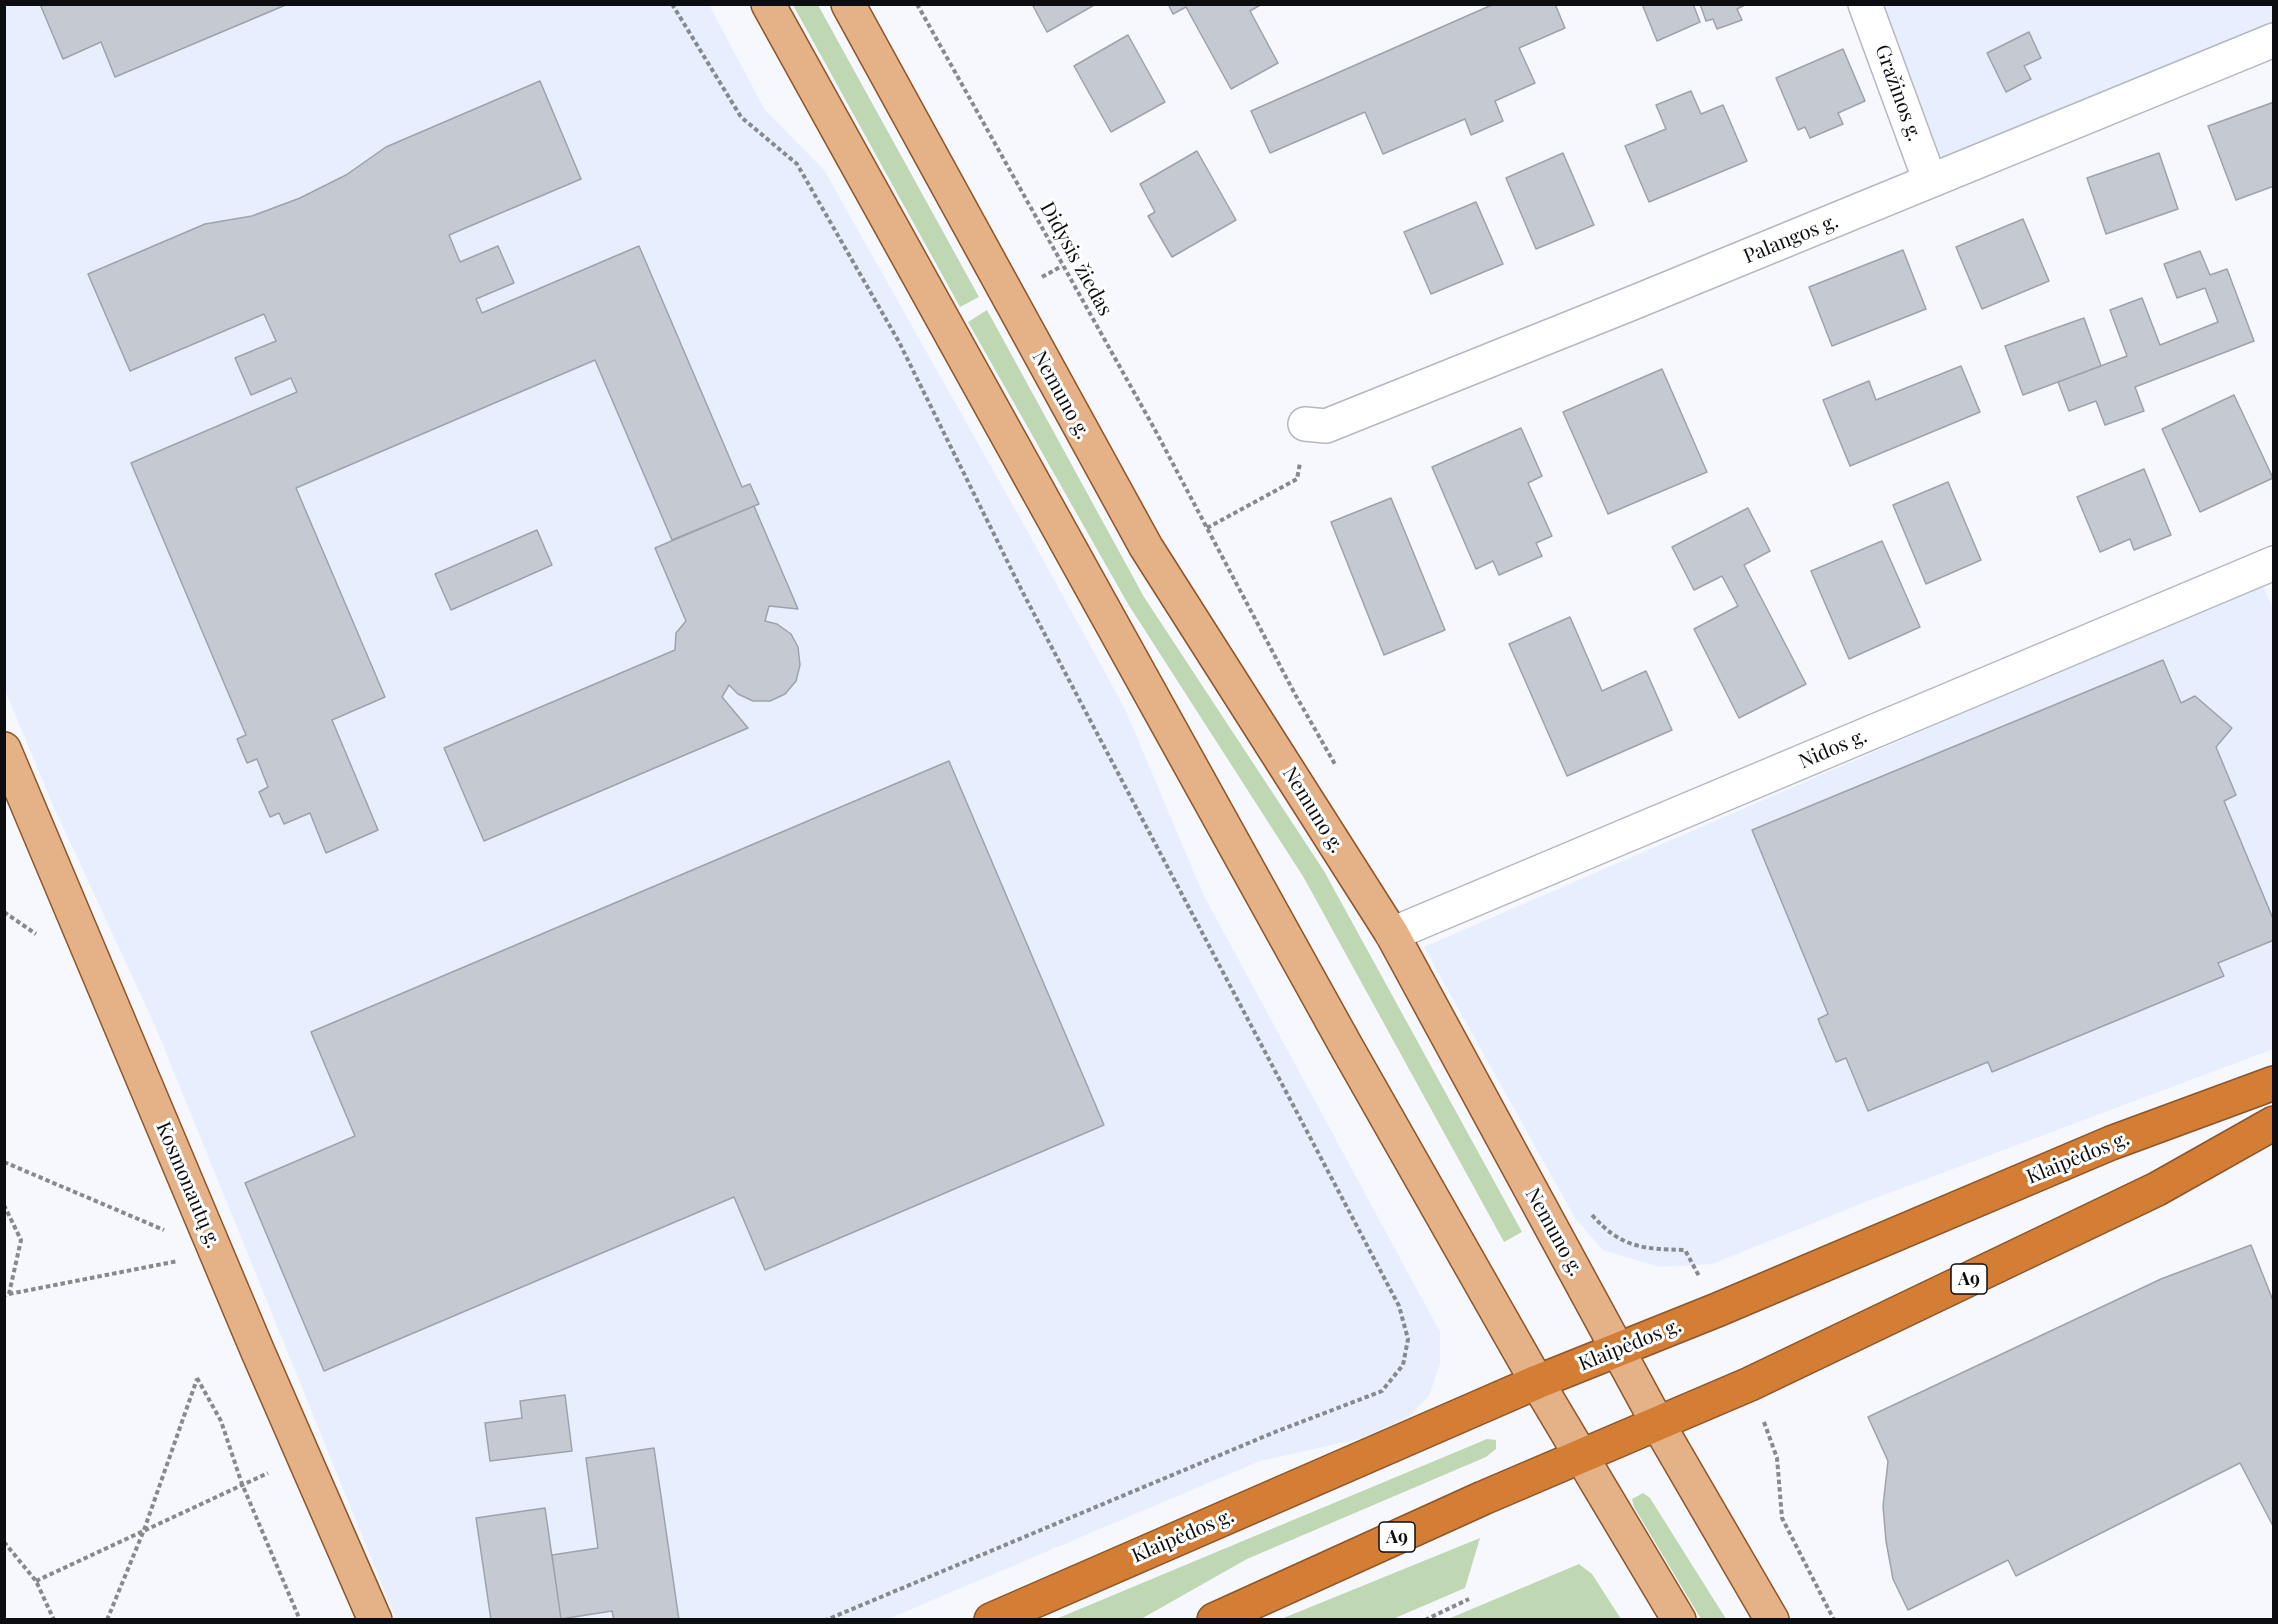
<!DOCTYPE html>
<html>
<head>
<meta charset="utf-8">
<style>
  body { margin:0 }
  #map { position:relative; width:2278px; height:1624px; overflow:hidden; background:#f6f8fe; font-family:"Playfair Display",serif }
  canvas { display:block }
  .frame { position:absolute; inset:0; border:6px solid #0c0d10; pointer-events:none }
</style>
</head>
<body>
<div id="map">
<canvas width="2278" height="1624"></canvas>
<div class="frame"></div>
</div>
<script>
const ctx = document.querySelector('canvas').getContext('2d');
ctx.lineJoin = 'round';
function fill(path, color) { ctx.fillStyle = color; ctx.fill(path, 'evenodd'); }
function strokePath(path, color, width, dash) { ctx.strokeStyle = color; ctx.lineWidth = width; ctx.lineCap = dash ? 'butt' : 'round'; ctx.setLineDash(dash || []); ctx.stroke(path); }
function drawText(font, color, halo, rows, align = 'center') {
  ctx.font = font + ' "Playfair Display",serif'; ctx.lineWidth = 6; ctx.setLineDash([]); ctx.textBaseline = 'middle'; ctx.strokeStyle = halo; ctx.fillStyle = color; for (const [text, x, y, turn = 0] of rows) {
    ctx.save(); ctx.translate(x, y); ctx.rotate((+turn || 0) * Math.PI / 180); ctx.textAlign = isNaN(turn) ? turn : align; if (halo) ctx.strokeText(text, 0, 0); ctx.fillText(text, 0, 0); ctx.restore();
  }
}
fill(new Path2D(`
  M4 5H709L765 110 824 170 1024 525 1125 709 1203 894 1440 1332V1364L1429 1396 1408 1417 1363 1438 1260 1461 888 1619H396L156 1028 52 803 5 690Z
  M1876 5H2273V24L1935 165Z
  M2262 584 2273 608V1049L1878 1197 1712 1264 1659 1267 1603 1250 1575 1218 1424 947Z`), '#e7eefe');
fill(new Path2D(`
  M793 5H818L979 297 960 307Z
  M987 310 1144 597 1324 871 1522 1232 1504 1242 1304 878 1128 604 968 322Z
  M1487 1439 1496 1440V1449L1486 1457 1247 1559 1141 1619H1056Z
  M1643 1493 1650 1498 1726 1619H1701L1634 1507 1632 1499Z
  M1480 1538 1465 1588 1393 1619H1281Z
  M1579 1564 1592 1574 1621 1619H1448Z`), '#c0d7b4');
const building = new Path2D(`
  M40 4H288L115 77 101 42 63 59Z
  M1032 4H1096L1047 32Z
  M1168 4H1262L1250 11 1278 63 1231 89 1186 7 1173 14Z
  M1494 4H1555L1565 28 1519 48 1535 83 1495 101 1503 121 1471 135 1465 119 1383 154 1365 112 1270 153 1251 111Z
  M1642 4H1693L1700 22 1657 41Z
  M1700 4H1747L1737 9 1742 20 1717 29 1713 19 1706 21Z
  M2029 32 2041 58 2024 66 2031 79 2006 92 1987 53Z
  M1128 35 1165 102 1111 132 1074 66Z
  M1843 49 1865 101 1838 113 1843 124 1810 138 1805 127 1798 130 1776 78Z
  M540 81 581 179 449 235 460 262 498 246 514 283 476 299 482 313 639 246 742 487 750 484 759 504 672 540 595 360 296 488 385 697 332 720 378 830 326 853 310 813 284 824 279 813 270 817 259 792 268 787 257 759 247 763 237 739 246 735 131 463 297 392 291 378 251 395 235 358 276 341 264 314 130 371 88 274 205 224 252 216 300 198 346 175 386 147Z
  M1691 91 1701 114 1723 105 1747 161 1649 202 1625 146 1666 129 1656 105Z
  M2274 102V186L2236 200 2208 126Z
  M1197 151 1236 220 1172 257 1148 216 1155 212 1140 184Z
  M1563 153 1594 225 1536 249 1506 178Z
  M2159 153 2178 209 2106 234 2087 178Z
  M1476 202 1503 264 1431 294 1404 232Z
  M2023 219 2049 281 1982 309 1956 247Z
  M1903 250 1926 309 1832 346 1809 287Z
  M2200 251 2210 275 2227 269 2254 341 2135 387 2144 411 2105 425 2096 401 2069 411 2058 382 2127 356 2110 310 2142 298 2160 345 2218 322 2205 288 2177 298 2164 264Z
  M2084 318 2101 366 2023 395 2005 346Z
  M1961 366 1980 412 1850 466 1823 400 1869 381 1876 400Z
  M1662 369 1707 472 1608 514 1563 412Z
  M2234 395 2273 478 2200 512 2162 429Z
  M1521 428 1542 476 1528 483 1552 536 1536 543 1542 556 1499 575 1493 561 1476 569 1432 467Z
  M2144 469 2171 535 2134 550 2130 539 2100 552 2077 497Z
  M1948 482 1981 560 1926 584 1893 505Z
  M1391 498 1445 630 1384 655 1331 522Z
  M754 506 798 609 769 606 765 621 777 624 791 634 798 647 800 665 796 681 785 694 770 701H753L738 694 729 685 722 697 748 728 484 841 444 748 675 650 676 633 686 621 655 548Z
  M1748 508 1770 551 1744 565 1806 684 1739 718 1694 629 1738 606 1722 576 1694 590 1672 547Z
  M537 530 552 565 451 610 435 574Z
  M1882 541 1920 627 1849 659 1811 571Z
  M1570 617 1602 691 1646 671 1672 730 1567 776 1509 644Z
  M2163 660 2181 703 2195 696 2232 728 2216 747 2236 795 2224 801 2274 921V940L2218 963 2224 976 1992 1072 1988 1062 1868 1111 1846 1058 1836 1062 1818 1019 1828 1014 1752 830Z
  M949 761 1104 1125 765 1270 734 1197 324 1371 245 1183 355 1136 311 1032Z
  M2251 1245 2274 1303V1528L2240 1463 2016 1576 2008 1560 1908 1610 1893 1579 1886 1541 1883 1506 1888 1461 1868 1417 2161 1279Z
  M565 1395 572 1451 490 1461 485 1423 522 1418 520 1401Z
  M654 1448 679 1620H614L612 1611 561 1619 552 1555 598 1548 586 1458Z
  M545 1508 561 1619 491 1620 476 1518Z`);
fill(building, '#c5c9d2');
strokePath(building, '#9fa2ab', 1.5);
const minor = new Path2D(`
  M1865 4 1930 181
  M1305 424 1326 426 1635 302 2274 40
  M1392 934 2274 563`);
const major = new Path2D(`
  M768 4 1346 1046 1537 1382 1679 1620
  M848 4 1146 547 1392 934 1658 1424 1772 1620
  M4 749 258 1352 375 1620`);
const highway = new Path2D(`
  M991 1620 1537 1382 1717 1310 2111 1143 2274 1083
  M1214 1620 1483 1498 1750 1384 2157 1189 2274 1123`);
strokePath(minor, '#b5b8c1', 36);
strokePath(major, '#8d5628', 36);
strokePath(highway, '#8d5628', 36);
strokePath(new Path2D(`
  M672 4 741 117 797 164 899 342 1022 591 1399 1306 1408 1339 1403 1365 1382 1391 1275 1432 826 1620
  M917 4 1154 428 1296 696 1336 766
  M1042 277 1062 266
  M1207 528 1297 479 1300 463
  M4 912 36 934
  M4 1162 164 1230
  M4 1205 21 1240 9 1294 4 1296
  M1592 1215C1621 1248 1643 1249 1685 1250L1699 1276
  M9 1294 178 1261
  M197 1378 221 1421 242 1484 300 1620
  M1764 1422 1777 1458 1782 1518 1834 1620
  M4 1542 36 1581 54 1620
  M36 1581 268 1473
  M107 1620 144 1530 197 1379
  M1425 1620 1469 1599`), '#87898d', 4, [4.5, 3]);
strokePath(minor, '#fff', 33);
strokePath(major, '#e5b186', 33);
strokePath(highway, '#d37d35', 33);
for (const [x, y, w] of [
  [1969,1279,36],
  [1397,1537,36]
]) { const box = new Path2D(); box.roundRect(x - w / 2, y - 15, w, 30, 4.5); ctx.fillStyle = '#fff'; ctx.fill(box); strokePath(box, '#0c0d10', 1.5); }
drawText('bold 18px', '#0c0d10', null, [
  ["A9",1969,1279],
  ["A9",1397,1537]
]);
drawText('20px', '#0c0d10', '#fff', [
  ["Gražinos g.",1898,93,70],
  ["Palangos g.",1791,239,-22],
  ["Didysis žiedas",1076,259,61],
  ["Nemuno g.",1061,395,61],
  ["Nidos g.",1833,749,-23],
  ["Nemuno g.",1313,810,58],
  ["Klaipėdos g.",2078,1158,-22],
  ["Kosmonautų g.",188,1185,67],
  ["Nemuno g.",1554,1232,61],
  ["Klaipėdos g.",1630,1345,-22],
  ["Klaipėdos g.",1183,1536,-23]
]);
</script>
</body>
</html>
